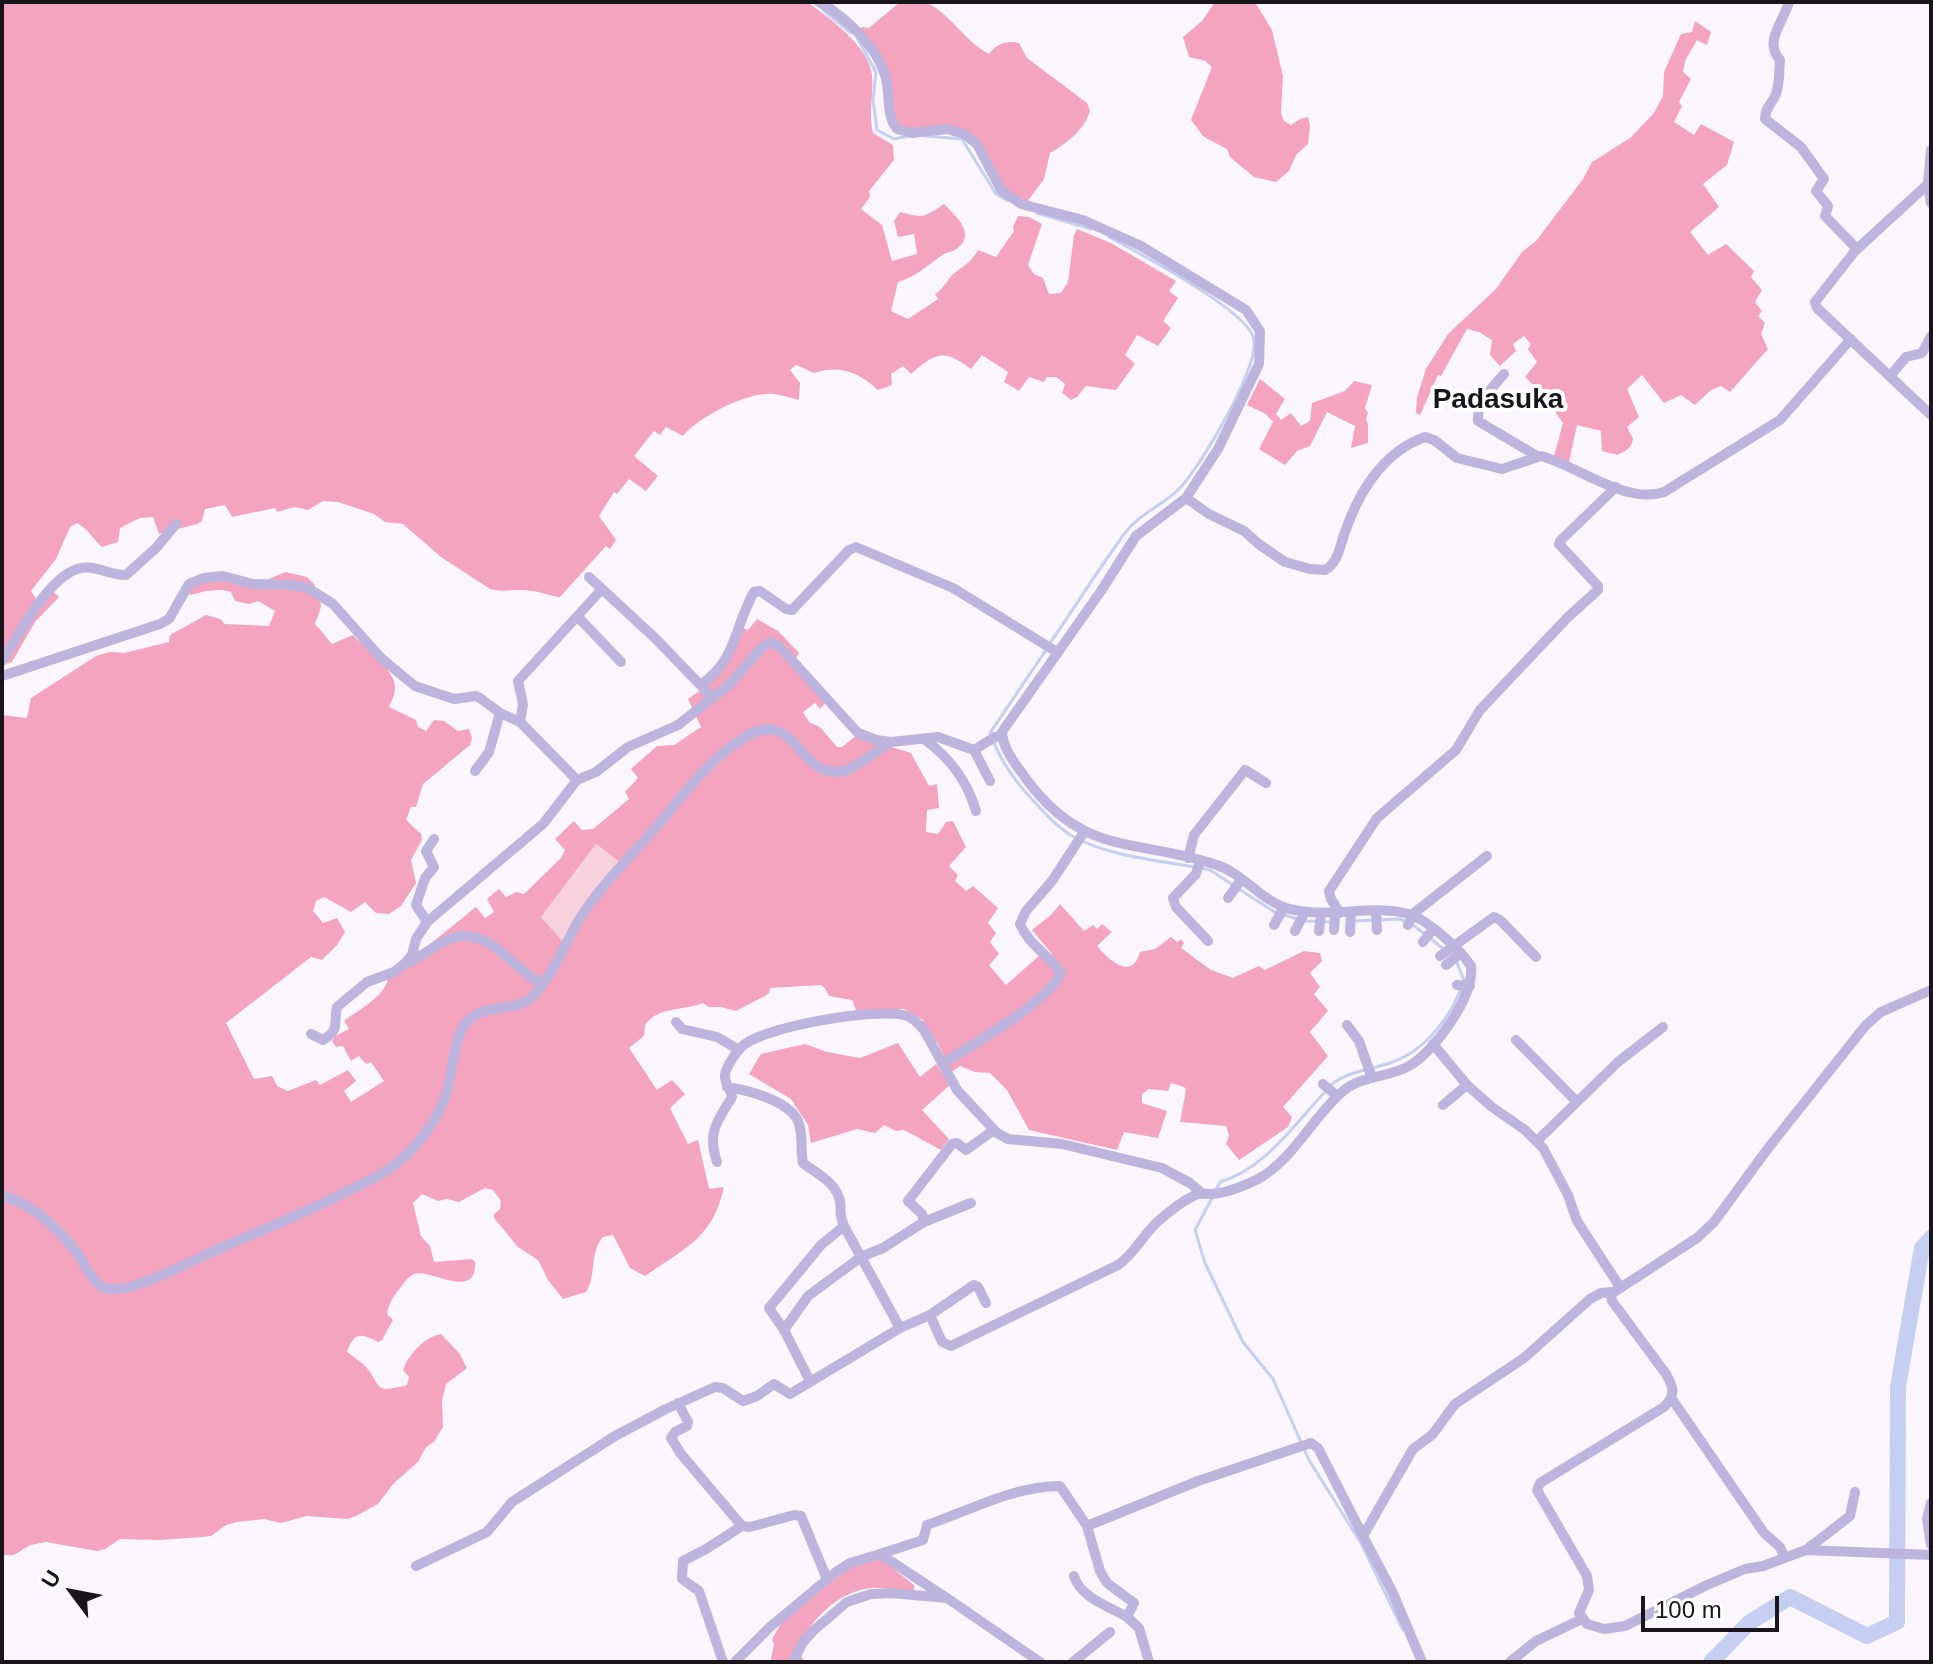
<!DOCTYPE html>
<html>
<head>
<meta charset="utf-8">
<style>
  body { margin:0 }
  #map { position:relative; width:1933px; height:1664px; overflow:hidden; background:#fbf6fd; font-family:Helvetica,sans-serif }
  canvas { display:block }
  .frame { position:absolute; inset:0; border:4px solid #19151a; pointer-events:none }
  .north { position:absolute; left:32px; top:1552px; width:80px; height:80px; -webkit-text-stroke:6px #fff; paint-order:stroke; rotate:302deg; font-size:22px; font-weight:700; line-height:32px; text-align:center; color:#19151a }
  .north::after { content:''; display:block; margin:auto; width:28px; height:36px; background:#19151a; clip-path:polygon(50% 0,100% 100%,50% 72%,0 100%) }
  .scale { position:absolute; left:1641px; top:1596px; width:138px; height:36px; box-sizing:border-box; border:4px solid #19151a; border-top:0; padding-left:10px; font-size:24px; line-height:28px; white-space:nowrap; color:#19151a; -webkit-text-stroke:6px #fff; paint-order:stroke }
</style>
</head>
<body>
<div id="map">
<canvas width="1933" height="1664"></canvas>
<div class="frame"></div>
<div class="north">U</div>
<div class="scale">100 m</div>
</div>
<script>
const ctx = document.querySelector('canvas').getContext('2d');
ctx.lineJoin = 'round';
function fill(path, color) { ctx.fillStyle = color; ctx.fill(path, 'evenodd'); }
function strokePath(path, color, width, dash) { ctx.strokeStyle = color; ctx.lineWidth = width; ctx.lineCap = dash ? 'butt' : 'round'; ctx.setLineDash(dash || []); ctx.stroke(path); }
function drawText(font, color, halo, rows, align = 'center') {
  ctx.font = font + ' Helvetica,sans-serif'; ctx.lineWidth = 8; ctx.setLineDash([]); ctx.textBaseline = 'middle'; ctx.strokeStyle = halo; ctx.fillStyle = color; for (const [text, x, y, turn = 0] of rows) {
    ctx.save(); ctx.translate(x, y); ctx.rotate((+turn || 0) * Math.PI / 180); ctx.textAlign = isNaN(turn) ? turn : align; if (halo) ctx.strokeText(text, 0, 0); ctx.fillText(text, 0, 0); ctx.restore();
  }
}
fill(new Path2D(`
  M596 844 622 864 566 945 541 917Z`), '#f7d1dc');
fill(new Path2D(`
  M2 2 810 4C831 19 869 47 872 75 874 95 868 113 873 133L893 145 894 160 869 191 870 197 861 209 882 225 892 261 917 254 914 234 898 237 894 221 900 212C923 218 923 218 944 204 956 216 978 235 955 250 951 252 946 252 943 255 925 266 920 275 898 282L891 311 908 319 938 299 935 294C942 289 944 286 949 279 958 267 970 266 978 250L996 257 1014 231 1013 227 1018 216 1029 217 1042 224 1028 265 1034 274 1043 278 1049 294 1061 293 1068 282 1074 235 1077 229 1111 243 1176 281 1169 291 1178 298 1163 321 1171 328 1158 346 1137 335 1125 355 1135 364 1116 390 1086 386 1077 397 1071 400 1062 393 1065 384 1056 377H1047L1044 382 1029 377 1019 391 1004 382 1008 372 982 355 971 369C944 349 936 352 911 374L903 366 891 374 892 385 878 390C859 373 840 364 814 373L796 365 790 370 800 383 799 400C791 398 782 395 774 394 749 391 698 417 683 436L666 427 660 435 654 431 634 456 658 476 646 491 629 479 617 494 614 492 599 516 616 540 610 549 606 546 560 597C549 596 542 592 532 591 518 588 505 593 490 589L441 557 403 524 385 522 374 514 338 502 323 501 308 510 295 507 277 512 275 508 232 517 225 505 205 509 202 521 197 524 159 534 153 517 140 518 120 528 118 542 102 547C92 538 88 529 77 523L70 527 56 559 31 591 37 600 54 592 59 597 35 622 12 662 2 665Z
  M900 2C908 2 919 0 927 3 951 14 965 42 989 54 996 44 1007 40 1019 43L1027 58 1087 103 1090 111C1085 129 1066 144 1050 153L1044 179 1027 202 1003 187 966 131 912 129 896 124 890 82 859 30 862 27 869 28Z
  M1215 2H1255L1272 30 1283 76 1281 113 1284 121 1291 125 1300 119 1308 117 1310 125 1308 144 1296 155 1289 171 1276 182 1254 177 1230 157 1227 149 1204 137 1191 120 1212 67 1205 61 1189 57 1183 37 1202 21Z
  M1695 21 1711 32 1707 45 1697 40 1685 61 1683 72 1691 79 1679 102 1682 106 1674 122 1694 135 1701 124 1734 142 1727 165 1703 184 1719 207 1690 232 1708 255 1726 244 1754 271 1751 277 1762 290 1755 302 1762 311 1758 316 1765 323 1761 334 1768 349 1730 392 1721 386 1711 390 1695 405 1681 395 1664 403 1642 375 1627 389 1639 417 1627 427 1633 439C1631 449 1626 451 1617 455L1602 451 1601 431 1577 425 1569 462 1554 456 1563 423 1544 396 1525 377 1537 362 1528 349 1531 344 1524 336 1513 344 1516 351 1500 366 1490 355 1492 340 1479 332 1467 329 1441 376 1438 375 1420 415 1416 413 1417 397 1426 369 1448 334 1496 289 1522 252 1536 241 1583 179 1592 162 1630 138 1654 113 1663 96 1664 72 1681 34 1692 32Z
  M1260 379 1285 399 1276 414 1281 420 1291 413 1301 426 1310 421 1312 403 1345 391 1354 381 1372 385 1365 408 1368 413 1366 420 1368 424V443L1351 448 1355 426 1327 412 1310 446 1297 451 1285 465 1259 449 1273 422 1266 414 1247 405Z
  M286 572 307 577 315 585 311 595 320 599 321 607 315 624 332 644 353 635C366 649 395 669 395 688 395 695 391 701 389 707L416 720 418 727 426 731 434 720 444 721 458 731 469 729 472 738 470 745 423 784 416 807H411L406 820 421 834 422 840 411 860 416 883 401 906 389 914 376 913 365 902 351 912 324 897 316 901 313 911 323 923 337 918 345 932 337 945 322 960 311 957 226 1023 254 1079 272 1076 277 1086 288 1091 316 1080 320 1085 348 1070 356 1081 344 1091 351 1102 384 1081 371 1062 366 1064 359 1056 351 1061 343 1046 336 1047 332 1041 335 1036 349 1029 344 1021C358 1010 386 996 388 978L476 907 485 918 494 912 487 899 499 889 506 897 516 892 524 894 561 858 565 850 555 839 574 821 582 830 593 829 629 799 625 792 638 778 631 769 657 746 674 745 701 727 688 699 709 684 743 628 748 630 757 619 778 631 799 653 796 658 831 697 820 709 815 703 803 712 809 722 820 727 837 747H842L856 736 911 753 929 786 937 784 939 808 927 810 926 832 938 834 946 822 953 821 966 847 949 866 958 875 955 881 966 891 973 886 998 908 988 923 996 933 990 942 999 954 989 965 1006 985 1040 955 1044 961 1052 954 1032 930 1051 915 1060 904 1084 931 1093 925 1097 929 1102 924 1112 932 1097 946C1108 959 1132 982 1140 952L1155 949 1171 937 1177 942 1181 939 1184 943 1181 948 1211 970 1233 978 1259 966 1265 970 1304 951 1320 953 1322 961 1310 973 1320 987 1314 994 1328 1011 1310 1032 1328 1056 1283 1107 1292 1117 1288 1127 1239 1160 1226 1144 1229 1135 1226 1126 1180 1122 1186 1090 1184 1087 1171 1083 1168 1091 1149 1089 1142 1094V1103L1167 1111 1158 1138 1124 1132 1117 1150 1029 1130 1007 1090 990 1073 975 1072 960 1066 952 1072 937 1042 924 1034 923 1020 904 1009 856 1010 852 1000 829 996 825 988 821 985 770 988 769 993 765 996 736 1011 721 1007H709L703 1003C684 1011 658 1006 645 1025L644 1036 629 1048 657 1090 672 1080 685 1094 670 1108 688 1144 698 1140 709 1189 724 1187C713 1238 685 1248 645 1276L630 1268 613 1235 603 1237C589 1253 597 1275 586 1292L563 1299 548 1280 538 1260 518 1247 494 1218V1214L500 1209 501 1201 493 1190 485 1188 459 1202 447 1199 438 1201 422 1194 413 1203 421 1236 430 1246 434 1262 472 1259 475 1262C477 1302 430 1268 414 1274 406 1278 403 1285 397 1292 391 1300 389 1304 387 1314L393 1320 382 1340 378 1342C361 1333 354 1332 347 1352 352 1356 359 1360 364 1365 383 1384 370 1395 407 1385L409 1377 403 1370C409 1354 424 1337 441 1334L459 1353 467 1368 446 1384 442 1401 443 1427 434 1442 426 1447 418 1462 394 1483 378 1504 356 1516 347 1519 307 1516 281 1523 264 1519 237 1522 226 1525 211 1536 202 1537 159 1540 120 1539 105 1549 97 1551 46 1542 30 1545 14 1555H2V715L27 718 31 698 96 656 110 652 124 653 169 642 170 635 206 615 220 619 225 624 269 626 275 611 258 601 249 604 235 601 231 592C218 588 204 591 191 595L187 592 192 585 215 578 266 580ZM596 844 622 864 566 945 541 917Z
  M898 1043 920 1077 936 1064 950 1085 922 1110 949 1139 941 1150 904 1130 896 1131 884 1125 875 1133 857 1129 811 1143 808 1125 791 1099 749 1074 761 1054 805 1044 827 1052 860 1058Z
  M881 1559 914 1585V1592C900 1590 884 1587 871 1588 836 1592 812 1620 796 1649L805 1662H770L774 1645 772 1639 782 1622 855 1563Z`), '#f4a4be');
strokePath(new Path2D(`
  M823 10 851 33
  M857 38 876 72 873 100 877 130 894 139 909 136
  M925 136 962 139 996 194 1008 201
  M1037 213 1091 229
  M1050 643C1075 607 1099 568 1125 533 1139 514 1165 504 1181 487 1201 465 1263 363 1253 336 1242 308 1139 253 1109 237
  M1046 650 990 733C998 756 1012 777 1028 795 1042 810 1056 827 1074 837 1109 856 1155 860 1194 867
  M1201 868 1210 870 1233 885
  M1239 889 1276 913
  M1284 915 1305 921 1331 922
  M1355 921 1400 919 1407 922
  M1413 925 1445 950
  M1331 1085C1348 1071 1369 1070 1390 1063 1426 1051 1453 1015 1464 980L1456 961
  M1215 1192 1220 1182C1265 1169 1295 1123 1326 1091
  M1212 1198 1195 1230 1205 1263 1243 1342 1273 1379 1309 1460 1361 1543 1403 1630`), '#c5cff2', 3);
strokePath(new Path2D(`
  M1711 1662 1749 1623 1790 1597 1867 1636 1897 1622 1898 1387 1922 1248 1931 1238`), '#c5cff2', 16);
strokePath(new Path2D(`
  M819 2C845 16 876 46 885 75 891 93 885 114 897 129L912 133 947 129 964 134 977 144 1001 190 1021 204 1083 220 1141 246 1246 310 1260 331 1259 364 1218 449 1186 498
  M1789 2C1784 21 1763 42 1780 60 1779 70 1780 84 1776 94 1772 104 1765 107 1765 119L1801 147 1824 179 1816 191 1828 206 1825 216 1857 249
  M1931 150 1928 184 1855 251 1815 302 1817 308 1931 415
  M1928 184 1931 203
  M1504 374C1492 388 1477 402 1478 421L1537 456
  M1891 375 1906 357 1922 353 1931 336
  M589 577 602 589
  M578 617 621 662
  M2 661C19 635 46 580 77 569 93 563 110 576 126 575L156 548 176 524
  M2 676 160 624 169 619 189 584 204 578 223 576 253 584 291 585 308 588 333 604 381 658 415 686 454 699 476 696 480 698 500 713 520 722 577 780 596 772 628 747 678 725 729 685 762 647 771 642 779 646 858 733 876 740 891 742 938 737 974 750 995 737 1002 736
  M702 684C737 659 734 627 754 592L760 591 786 609 792 610 849 550 856 547 953 588 1057 652
  M520 722 523 704 518 681 602 589 655 638 711 696
  M924 739C950 758 967 780 976 811
  M974 750 990 781
  M475 771 489 752 500 713
  M1188 858 1194 835 1245 770 1266 783
  M1200 861 1196 874 1173 898 1176 907 1208 941
  M1228 898 1241 880
  M1376 912 1377 930
  M1340 913 1331 899 1329 891 1377 818 1456 750 1480 710 1568 617 1598 590V586L1559 544 1560 541 1616 487
  M427 922 416 905 425 878 434 867 426 851 434 839
  M1274 925 1284 907
  M1408 925 1414 913 1487 856
  M1334 930 1335 914
  M1295 931 1305 912
  M1319 931 1321 914
  M1350 932 1351 913
  M1423 942 1433 929
  M1440 956 1494 917 1500 920 1536 957
  M407 963C421 957 431 948 445 941 483 922 507 961 535 980L544 981
  M1446 965 1461 953
  M1457 985 1470 986
  M1931 990 1881 1012 1866 1025 1769 1147 1714 1222 1697 1238 1611 1294 1612 1301 1666 1374C1674 1388 1676 1395 1664 1407L1540 1483 1537 1490 1587 1576 1589 1590 1579 1613 1587 1624 1604 1629 1625 1626 1707 1585 1745 1569 1763 1566 1806 1550 1931 1555
  M676 1022 682 1029 717 1037 739 1050
  M1347 1025 1359 1041 1372 1078
  M311 1034 323 1040C341 1029 333 1023 337 1007L367 982 394 972 405 963 412 955 416 939 427 922 543 824 577 780
  M1516 1040 1577 1102
  M1433 1044 1467 1085 1492 1107 1525 1130 1543 1148 1568 1195 1577 1221 1620 1287
  M942 1064C970 1046 1050 1001 1061 973 1049 955 1028 944 1020 924L1026 911 1052 881 1084 832
  M1323 1084 1337 1096
  M727 1087C747 1090 786 1100 797 1119 804 1132 800 1149 803 1163 817 1174 835 1181 840 1201 842 1211 838 1213 844 1226L900 1328
  M1443 1105 1467 1085
  M1537 1141 1618 1062 1663 1027
  M717 1162C707 1132 717 1122 732 1097 731 1089 724 1084 725 1075 726 1066 738 1049 745 1044 770 1026 874 1008 904 1015 912 1017 919 1024 924 1030L957 1090 997 1133 1008 1139 1062 1144 1162 1168 1190 1183 1203 1194
  M2 1196C30 1202 56 1227 74 1249 84 1260 92 1287 109 1289 133 1293 191 1261 216 1250 260 1231 305 1213 348 1191 368 1181 389 1172 405 1156 422 1140 437 1119 445 1097 454 1074 451 1041 467 1022 484 1002 517 1013 533 996 553 975 565 943 580 918 600 887 625 862 650 834 679 802 704 763 742 739 797 702 796 781 844 771 856 768 879 749 891 742
  M924 1222 922 1214 908 1201 952 1144 957 1143 966 1150 994 1130
  M930 1315 974 1285 978 1287 986 1303
  M784 1330 808 1296 861 1257 883 1248 924 1222 971 1203
  M810 1381 784 1330 769 1308 821 1245 844 1226
  M1672 1399 1764 1533 1780 1547 1785 1558
  M678 1403 688 1422 687 1426 675 1432 671 1438 681 1454 742 1526 750 1527 794 1515 801 1516 827 1579
  M1931 1503 1927 1519 1931 1545
  M1087 1526 1100 1571 1107 1583 1134 1603 1127 1617 1139 1628 1149 1662
  M1363 1536 1392 1591 1422 1662
  M1806 1550 1850 1516 1855 1492
  M880 1554 923 1540 927 1525C971 1510 1014 1486 1060 1486L1087 1526 1198 1481 1311 1443 1318 1448 1363 1536 1413 1449 1432 1435 1455 1404 1524 1358 1590 1299 1601 1293 1613 1292
  M416 1566 487 1532 512 1502 615 1436 666 1409 715 1387 723 1388 743 1401 757 1396 774 1384 790 1394 900 1328 930 1315 942 1342 951 1346 1118 1265C1137 1252 1145 1230 1163 1217 1173 1209 1187 1197 1199 1194 1203 1193 1207 1194 1211 1194 1227 1193 1244 1186 1258 1179 1293 1160 1312 1118 1342 1092 1361 1075 1388 1078 1409 1066 1434 1052 1475 996 1471 966 1462 952 1450 942 1437 931 1429 925 1421 918 1411 915 1379 903 1328 919 1290 909 1262 902 1244 874 1217 865 1138 838 1085 858 1027 780 1017 766 1003 750 1002 732L1101 591 1136 536 1186 498 1209 514 1244 531 1260 545 1285 562 1310 569 1325 570C1338 563 1340 546 1345 532 1359 492 1383 452 1425 437L1434 440 1457 458 1502 469 1541 456C1578 466 1626 505 1664 492L1780 420 1851 339
  M1074 1576C1080 1597 1108 1606 1127 1617
  M723 1662 699 1591 682 1579 683 1561 706 1549 742 1526
  M735 1662 770 1627 836 1572 850 1563 880 1554 945 1597
  M793 1662 803 1642 814 1630 847 1602 871 1594 891 1593 947 1598 1040 1662
  M1073 1662 1110 1632
  M1510 1662 1536 1641 1582 1619`), '#bdb5dd', 10);
drawText('bold 28px', '#19151a', '#fff', [
  ["Padasuka",1498,400]
]);
</script>
</body>
</html>
